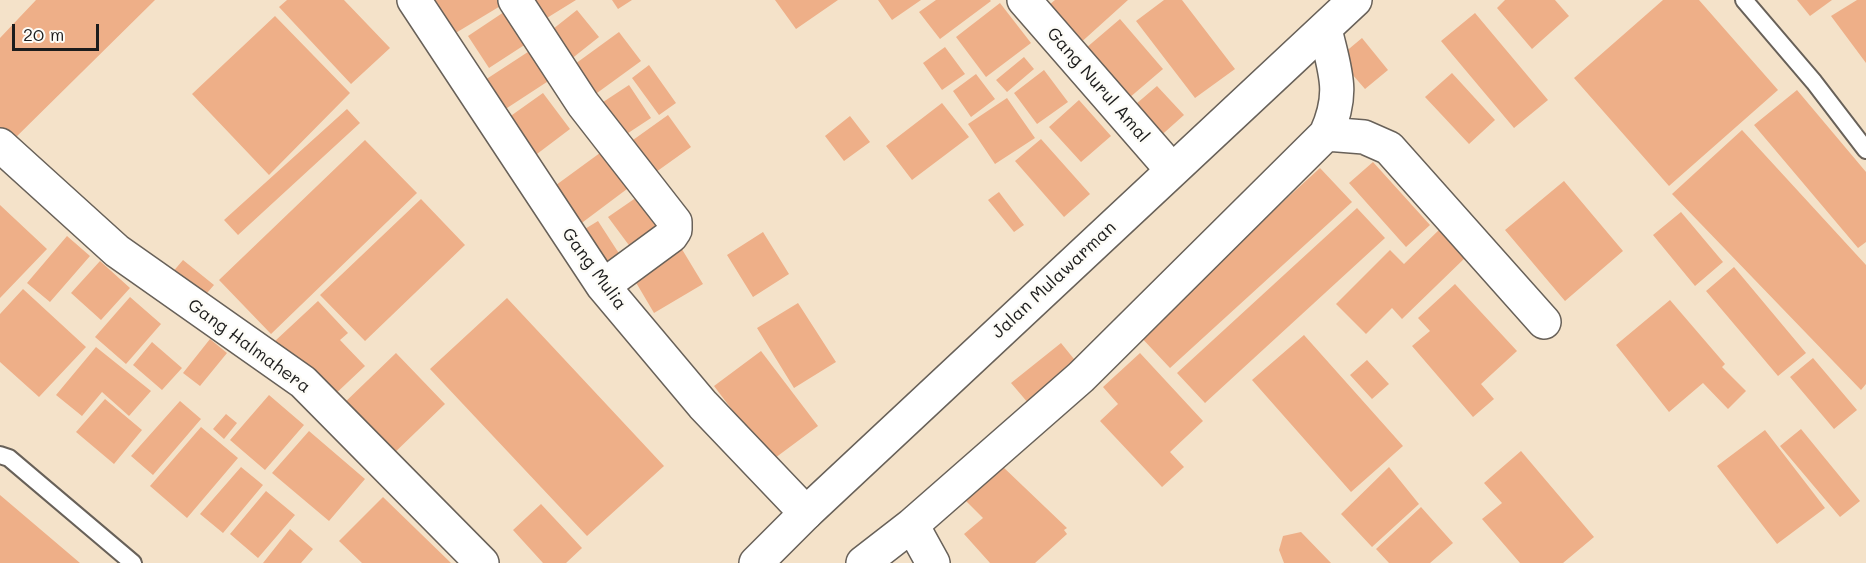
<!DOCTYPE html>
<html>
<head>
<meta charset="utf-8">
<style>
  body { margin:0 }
  #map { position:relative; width:1866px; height:563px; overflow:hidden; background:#f4e2c9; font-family:Mali,sans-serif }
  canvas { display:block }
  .scale { position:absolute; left:12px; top:24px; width:87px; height:27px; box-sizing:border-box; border:3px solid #1c1c1c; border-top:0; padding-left:8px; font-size:18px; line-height:21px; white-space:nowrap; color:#1c1c1c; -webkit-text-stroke:4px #fdfcf7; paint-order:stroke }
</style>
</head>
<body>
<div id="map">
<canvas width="1866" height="563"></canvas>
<div class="scale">20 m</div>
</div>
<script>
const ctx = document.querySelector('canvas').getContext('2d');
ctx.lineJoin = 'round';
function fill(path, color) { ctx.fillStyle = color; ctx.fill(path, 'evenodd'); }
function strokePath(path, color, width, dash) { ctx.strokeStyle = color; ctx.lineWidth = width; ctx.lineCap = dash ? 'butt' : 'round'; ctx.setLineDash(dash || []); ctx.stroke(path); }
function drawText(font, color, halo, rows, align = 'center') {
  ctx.font = font + ' Mali,sans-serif'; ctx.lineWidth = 5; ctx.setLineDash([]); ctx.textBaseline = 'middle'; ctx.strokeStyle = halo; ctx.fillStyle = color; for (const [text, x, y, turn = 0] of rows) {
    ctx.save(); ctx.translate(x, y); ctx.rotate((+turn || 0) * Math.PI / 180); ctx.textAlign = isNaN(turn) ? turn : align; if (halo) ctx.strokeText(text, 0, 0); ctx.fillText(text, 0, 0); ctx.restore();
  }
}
fill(new Path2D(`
  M36 0H155L8 145 0 137V38Z
  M287 0H344L390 48 351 84 279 7Z
  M427 0H499L502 5 449 37Z
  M529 0H576L542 21Z
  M612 0H632L618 9Z
  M775 0H838L796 29Z
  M878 0H921L892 20Z
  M936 0H990L991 1 940 39 919 12Z
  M1055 0H1128L1077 46 1043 10Z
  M1164 0H1182L1235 69 1195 98 1136 21Z
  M1505 0H1555L1569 16 1532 49 1497 8Z
  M1663 0H1699L1778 90 1669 186 1574 78Z
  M1797 0H1832L1810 16Z
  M1857 0H1866V63L1831 16Z
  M1000 3 1031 43 986 77 956 37Z
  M507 10 529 42 489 68 468 36Z
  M577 10 599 37 570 60 548 33Z
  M1475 13 1548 100 1514 128 1441 41Z
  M275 16 350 93 269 175 192 94Z
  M1120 19 1163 69 1122 104 1079 54Z
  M619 32 641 61 586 101 564 72Z
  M1362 38 1388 70 1365 89 1338 58Z
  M945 47 965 74 942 90 923 63Z
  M534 48 553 78 504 110 485 80Z
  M1024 57 1034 69 1007 92 996 80Z
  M649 65 676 103 659 115 632 78Z
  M1044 70 1068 102 1037 124 1014 93Z
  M1452 73 1495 120 1469 144 1425 97Z
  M976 74 995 99 971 117 953 91Z
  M629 85 651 118 616 141 594 108Z
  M1157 86 1184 115 1156 140 1129 110Z
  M1797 90 1866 172V242L1858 248 1754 125Z
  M543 93 570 129 533 157 505 120Z
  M1007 98 1035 138 995 164 968 124Z
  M1079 100 1111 136 1081 162 1049 127Z
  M942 103 969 137 912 180 886 146Z
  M347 109 360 123 238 235 224 220Z
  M668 115 691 147 649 177 626 145Z
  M850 116 870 142 844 161 825 136Z
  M1742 130 1866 265V384L1861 390 1672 194Z
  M1041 139 1090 194 1064 217 1015 161Z
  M365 140 417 193 271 334 219 280Z
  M604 150 631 186 579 225 552 188Z
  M1373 162 1430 225 1406 247 1349 183Z
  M1320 168 1352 202 1170 368 1138 334Z
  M1564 181 1623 251 1565 301 1505 230Z
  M999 192 1024 225 1014 232 988 200Z
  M640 195 662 226 631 248 608 217Z
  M421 199 465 245 365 341 320 295Z
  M0 205 47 249 0 298Z
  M1357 208 1385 238 1205 403 1177 373Z
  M1681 212 1723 262 1695 286 1653 235Z
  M598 221 620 255 596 270 575 235Z
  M1442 227 1469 254 1402 319 1392 308 1366 334 1336 304 1390 250 1404 264Z
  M763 232 789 274 753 297 727 255Z
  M67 236 90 256 50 302 27 283Z
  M680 246 703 284 654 313 631 274Z
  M183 260 214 285 201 300 171 274Z
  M100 261 130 288 101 320 71 293Z
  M1734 267 1806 353 1778 376 1706 291Z
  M1455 284 1517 351 1481 384 1494 399 1473 417 1412 346 1430 331 1418 318Z
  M23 289 86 347 39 397 0 362V314Z
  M130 297 161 324 126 364 95 337Z
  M507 298 664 466 587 536 430 369Z
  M1670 300 1725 364 1722 367 1746 391 1728 409 1703 383 1669 412 1616 345Z
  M318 301 348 333 340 340 365 366 330 399 275 341Z
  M798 303 836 362 794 388 757 328Z
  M1304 335 1403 446 1351 492 1252 380Z
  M210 339 227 353 200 386 183 373Z
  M152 342 182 368 162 390 133 365Z
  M1061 343 1078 364 1029 404 1011 383Z
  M96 347 151 391 129 416 102 392 82 416 56 395Z
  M761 351 818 426 771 461 714 386Z
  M396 353 445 404 389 458 340 407Z
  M1140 353 1203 421 1170 452 1184 467 1162 487 1100 421 1118 404 1103 387Z
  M1813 358 1857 410 1834 429 1790 377Z
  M1367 360 1389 384 1372 399 1350 375Z
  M269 395 304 425 265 470 230 440Z
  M105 399 142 430 114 464 76 432Z
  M180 401 201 419 153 475 131 456Z
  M226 414 237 423 224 439 213 429Z
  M201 427 238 458 187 518 150 486Z
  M1801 429 1860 501 1840 517 1780 446Z
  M1765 430 1825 508 1777 544 1717 466Z
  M309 431 365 479 329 521 272 473Z
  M1521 451 1594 537 1563 563H1520L1482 519 1502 503 1484 483Z
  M1001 465 1067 528 1064 530 1067 534 1035 563H990L964 534 983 518 966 501Z
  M241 467 263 485 223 533 200 514Z
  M1389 467 1419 504 1372 547 1341 514Z
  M266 491 295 515 258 558 230 534Z
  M0 495 80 563H0Z
  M383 497 451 563H362L339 541Z
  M541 504 582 548 566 563H543L513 530Z
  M1421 507 1453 543 1430 563H1389L1376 549Z
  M290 529 313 549 301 563H263Z
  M1301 532 1331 563H1284L1279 550 1283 536Z`), '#eeaf88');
const service = new Path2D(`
  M1744 0 1814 82 1866 150
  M0 455 9 458 133 563`);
const minor = new Path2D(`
  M414 0 603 286 703 405 806 513
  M515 0 583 104 675 222V230L671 236 603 286
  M1024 0 1172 170
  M1326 134 1364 137 1389 148 1544 322
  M863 563 912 525
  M933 563 912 525 1081 377 1326 134C1345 92 1335 72 1325 29`);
const tertiary = new Path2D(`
  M0 145 117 251 303 382 482 563`);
const trunk = new Path2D(`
  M756 563 806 513 1355 0`);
strokePath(service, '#686159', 20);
strokePath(minor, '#686159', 36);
strokePath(tertiary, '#686159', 36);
strokePath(trunk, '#686159', 36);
strokePath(service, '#fff', 16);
strokePath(minor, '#fff', 33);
strokePath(tertiary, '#fff', 33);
strokePath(trunk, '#fff', 33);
drawText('18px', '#1c1c1c', '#fdfcf7', [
  ["Gang Nurul Amal",1098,85,49],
  ["Gang Mulia",594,269,54],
  ["Jalan Mulawarman",1054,280,-43],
  ["Gang Halmahera",249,346,36]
]);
</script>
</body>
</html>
